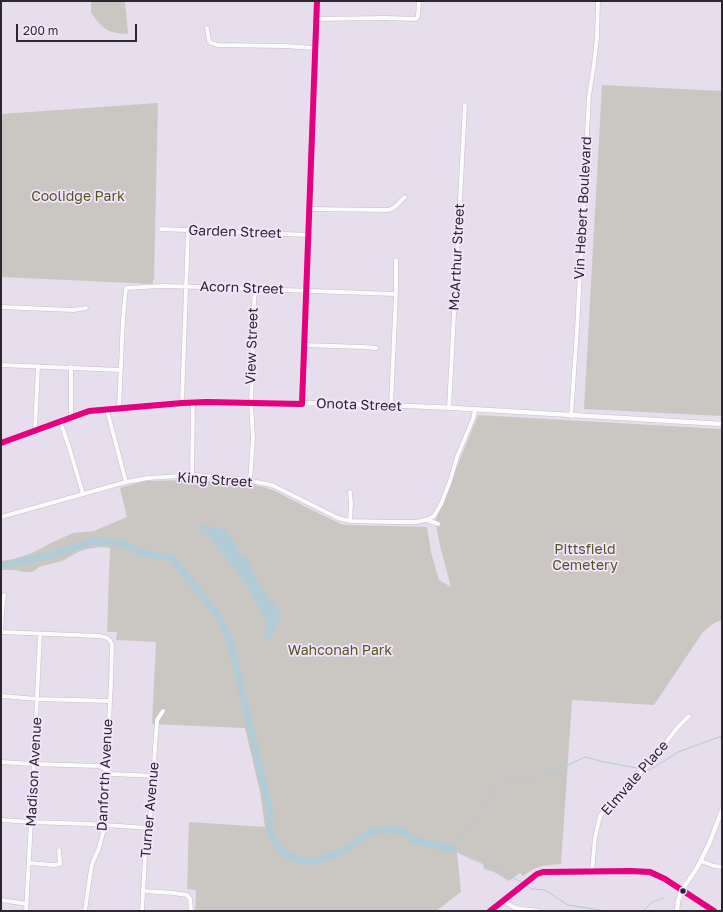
<!DOCTYPE html>
<html>
<head>
<meta charset="utf-8">
<style>
  body { margin:0 }
  #map { position:relative; width:723px; height:912px; overflow:hidden; background:#e6deec; font-family:"Golos Text",sans-serif }
  canvas { display:block }
  .frame { position:absolute; inset:0; border:2px solid #2b262f; pointer-events:none }
  .scale { position:absolute; left:16px; top:24px; width:121px; height:18px; box-sizing:border-box; border:2px solid #2b262f; border-top:0; padding-left:5px; font-size:12px; line-height:14px; white-space:nowrap; color:#2b262f; -webkit-text-stroke:3px #f4e5ff; paint-order:stroke }
</style>
</head>
<body>
<div id="map">
<canvas width="723" height="912"></canvas>
<div class="frame"></div>
<div class="scale">200 m</div>
</div>
<script>
const ctx = document.querySelector('canvas').getContext('2d');
ctx.lineJoin = 'round';
function fill(path, color) { ctx.fillStyle = color; ctx.fill(path, 'evenodd'); }
function strokePath(path, color, width, dash) { ctx.strokeStyle = color; ctx.lineWidth = width; ctx.lineCap = dash ? 'butt' : 'round'; ctx.setLineDash(dash || []); ctx.stroke(path); }
function drawText(font, color, halo, rows, align = 'center') {
  ctx.font = font + ' "Golos Text",sans-serif'; ctx.lineWidth = 3.5; ctx.setLineDash([]); ctx.textBaseline = 'middle'; ctx.strokeStyle = halo; ctx.fillStyle = color; for (const [text, x, y, turn = 0] of rows) {
    ctx.save(); ctx.translate(x, y); ctx.rotate((+turn || 0) * Math.PI / 180); ctx.textAlign = isNaN(turn) ? turn : align; if (halo) ctx.strokeText(text, 0, 0); ctx.fillText(text, 0, 0); ctx.restore();
  }
}
fill(new Path2D(`
  M91 1H125L128 34C107 33 103 29 91 13Z
  M602 85 722 91V416L584 409Z
  M158 103 154 280H153V284L1 277V114Z
  M478 415 722 429V620L714 623 703 632 654 705 572 700 561 864C544 865 536 866 523 876L520 873 509 881 494 872 484 869 483 863 457 852 461 892 436 911H195L196 890 187 889 189 822 265 827 260 792 245 728 152 724 156 642 116 640 117 632H107L110 548 101 547 87 549 80 551 62 561 39 567 34 571 31 572H23L15 570H1V561L14 559 32 553 49 544 73 533 94 531 127 517 120 488 144 481 191 480 253 485 264 487 275 491 310 509 341 524 348 525 427 527 431 552 439 580 451 587 441 550 435 521Z`), '#cac7c2');
fill(new Path2D(`
  M202 525C210 527 219 527 227 530 236 542 235 551 249 559L253 573 261 585 265 592 277 608 280 615V619L278 626 267 640H264L266 628 263 616 245 583 227 560 218 548 211 539 200 530 199 526Z`), '#b1cbd7');
strokePath(new Path2D(`
  M646 769 650 770 678 752 722 736
  M523 883 495 868 471 859 452 849 486 803 490 793 493 788 505 781 512 779H529L543 775 554 769 566 766 574 762 586 757 604 762 643 769
  M526 885 532 889 545 890 568 905 600 910 602 911
  M643 911 652 902 664 898`), '#b1cbd7', 1);
strokePath(new Path2D(`
  M1 566 51 555 92 541 111 542 125 544 140 553 172 558 220 618 231 644 270 812V832L275 842 285 854 296 859 304 861H315L330 856 345 850 366 835 374 831 386 830H395L403 832 414 840 452 849`), '#b1cbd7', 7);
const minor = new Path2D(`
  M316 19 385 18 416 19 418 16 419 2
  M207 28 209 41 211 43 218 45 284 46 315 48
  M309 209 388 210C396 208 399 202 405 197
  M161 229 308 235
  M1 307 73 310 86 308
  M304 345 363 347 376 348
  M1 365 121 370
  M182 403 188 231
  M391 406 396 292V260
  M119 408 123 319 126 288 162 286 201 287 395 294
  M449 408 465 105
  M107 410 126 482
  M571 416 577 330 589 96 594 64 597 37 598 1
  M71 417V367
  M60 421 69 447 83 494
  M35 430 38 366
  M192 476 193 403
  M250 481 253 439 251 403 253 353 252 332 255 289
  M1 517 126 482 148 478 196 475 246 480 272 485 338 518 350 521 390 522H416L429 519 434 516 441 504 450 481 457 457 473 419 475 410
  M427 520 438 524
  M350 521 351 504 350 492
  M1 631 2 612 4 595
  M1 632 99 636C105 637 109 637 112 644L111 683 103 833 99 848 92 864 89 882 85 911
  M1 696 37 699 110 701
  M1 762 34 764 99 766C105 767 107 772 112 774L153 776
  M1 820 31 822 90 824 149 828
  M701 861 714 866 722 867
  M29 863 54 865 60 864 59 850
  M592 871 595 838 600 816 609 804 644 770 664 745 677 728 689 716
  M143 891 174 893 187 895 190 899 191 911
  M1 900 27 904
  M504 900C515 912 523 908 538 911
  M26 911 31 822 40 634
  M142 911 146 840 150 821 157 720 163 711`);
const tertiary = new Path2D(`
  M302 404 317 1
  M1 443 71 417 89 411 175 404 207 402 277 404 318 403 385 405 454 408 722 424
  M490 911 531 879 537 874 543 872 631 871 650 872 665 879 714 911
  M677 911 678 901 682 890 697 868 709 844 722 810`);
strokePath(minor, '#c3bdc8', 5);
strokePath(tertiary, '#c3bdc8', 5.5);
strokePath(minor, '#fbfafc', 4);
strokePath(tertiary, '#fbfafc', 4.5);
strokePath(new Path2D(`
  M1 443 89 411 182 403 207 402 302 404 317 1
  M490 911 537 874 543 872 631 871 650 872 665 879 714 911`), '#e5007d', 6);
for (const [x, y, r, color] of [
  [683,891,3.5,"#2b262f"]
]) { const dot = new Path2D(); dot.arc(x, y, r, 0, 2 * Math.PI); ctx.fillStyle = color; ctx.fill(dot); strokePath(dot, '#f4e5ff', 1.5); }
drawText('14px', '#53551e', '#f4e5ff', [
  ["Coolidge Park",78,197],
  ["Pittsfield",585,550],
  ["Cemetery",585,566],
  ["Wahconah Park",340,651]
]);
drawText('14px', '#2b262f', '#f4e5ff', [
  ["Vin Hebert Boulevard",583,208,-87],
  ["Garden Street",235,232,2],
  ["McArthur Street",457,257,-87],
  ["Acorn Street",242,288,2],
  ["View Street",252,346,-88],
  ["Onota Street",359,405,2],
  ["King Street",215,480,4],
  ["Madison Avenue",34,772,-87],
  ["Danforth Avenue",105,775,-87],
  ["Elmvale Place",635,778,-49],
  ["Turner Avenue",150,810,-85]
]);
</script>
</body>
</html>
